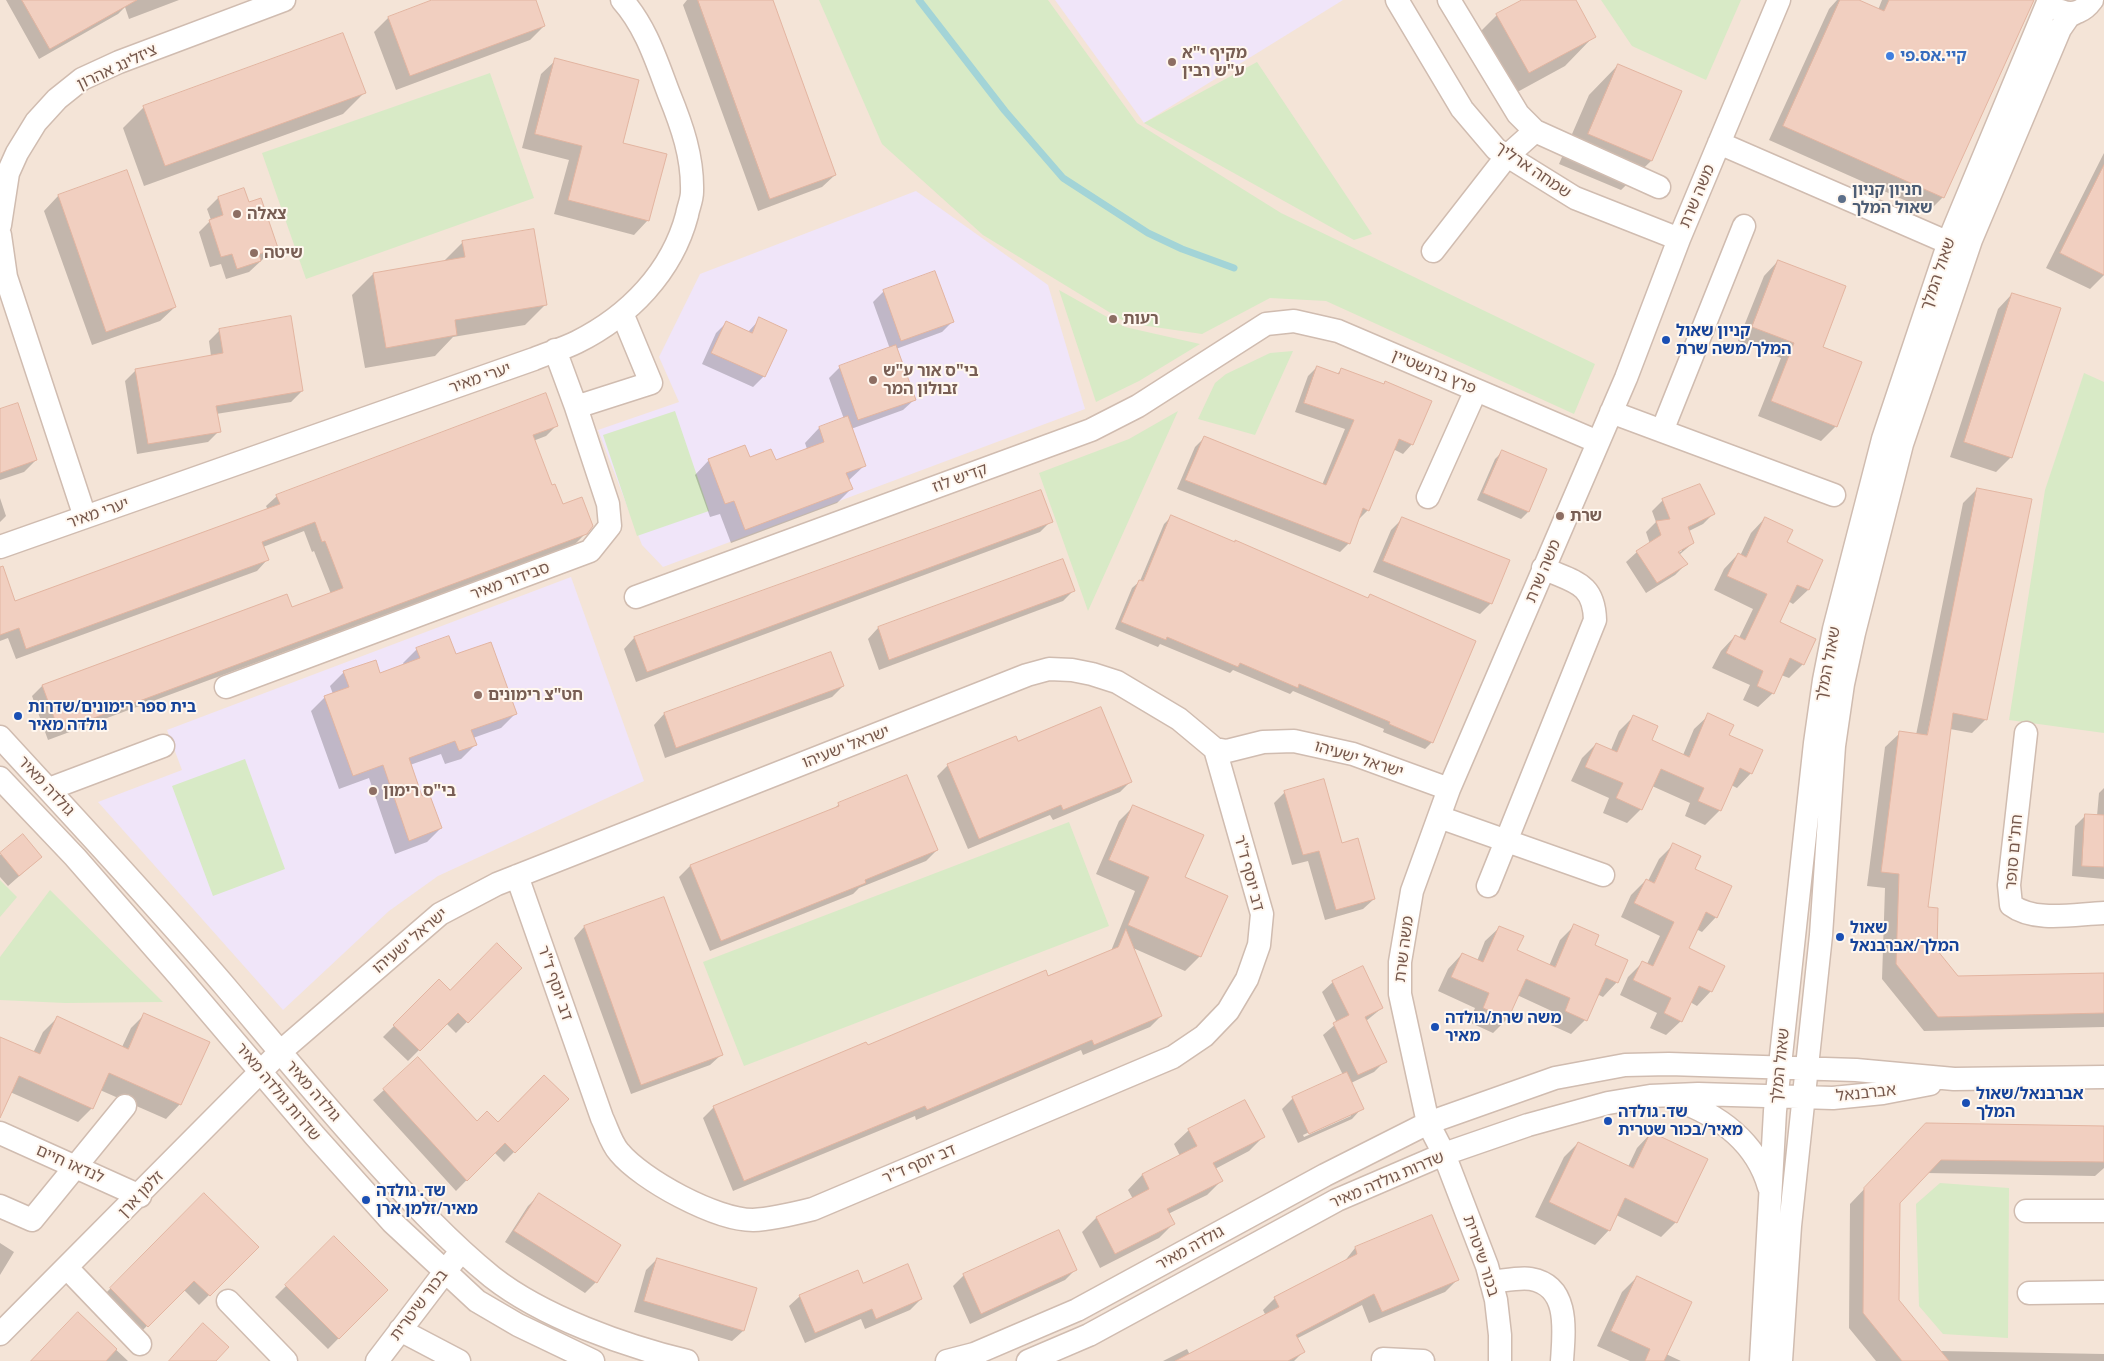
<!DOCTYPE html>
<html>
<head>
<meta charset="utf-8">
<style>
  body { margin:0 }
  canvas { display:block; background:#fcf3e8 }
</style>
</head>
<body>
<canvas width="2104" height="1361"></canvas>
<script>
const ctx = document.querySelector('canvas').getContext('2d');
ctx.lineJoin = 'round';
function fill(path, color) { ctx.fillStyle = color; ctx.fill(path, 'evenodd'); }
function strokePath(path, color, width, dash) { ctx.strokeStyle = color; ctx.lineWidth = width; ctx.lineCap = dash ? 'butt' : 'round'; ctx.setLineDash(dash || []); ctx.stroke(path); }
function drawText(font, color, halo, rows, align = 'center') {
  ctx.font = font + ' "Public Sans","Noto Sans Hebrew",sans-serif'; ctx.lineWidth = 4; ctx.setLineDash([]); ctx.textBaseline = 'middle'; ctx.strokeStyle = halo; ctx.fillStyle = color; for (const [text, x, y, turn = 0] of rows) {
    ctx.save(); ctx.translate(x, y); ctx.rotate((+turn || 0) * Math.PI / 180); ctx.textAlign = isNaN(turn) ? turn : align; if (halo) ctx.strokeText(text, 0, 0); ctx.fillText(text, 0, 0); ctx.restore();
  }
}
fill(new Path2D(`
  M0 0H2104V1361H0Z`), '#f4e4d7');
fill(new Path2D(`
  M1055 0H1343L1144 123Z
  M916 191 1048 285 1085 409 663 567 642 545 598 430 679 402 659 357 700 274Z
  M571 577 644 781 438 876 389 911 283 1010 98 802 182 770 167 730Z`), '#f0e5f9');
fill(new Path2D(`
  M819 0H1048L1137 123 1281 213 1595 364 1574 414 1326 301 1270 298 1202 334 1127 323 983 235 882 144Z
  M1601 0H1741L1706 80 1632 46Z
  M1257 62 1372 234 1354 240 1144 123Z
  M490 73 534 198 306 279 262 153Z
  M1059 290 1125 327 1200 344 1139 381 1096 402Z
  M1293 351 1255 435 1198 419 1215 383 1226 374 1270 353Z
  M2084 373 2104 382V733L2009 720 2045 490Z
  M675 411 709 511 637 536 603 435Z
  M1178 411 1088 611 1039 473 1129 439Z
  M245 759 285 869 213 896 172 786Z
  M1069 822 1109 926 744 1066 703 962Z
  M0 880 17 897 0 917Z
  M50 890 163 1002 65 1003 0 1000V957Z
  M1940 1183 2009 1188 2008 1338 1943 1334 1919 1306 1916 1204Z`), '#d8eac6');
fill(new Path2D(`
  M6 0H179L129 19 125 7 118 14 39 59Z
  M436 0H534L544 26 530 40 396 90 374 32 388 18Z
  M687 0H771L835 175 822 187 758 211 683 5Z
  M1524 0H1575L1594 36 1565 66 1499 102 1468 44 1497 15Z
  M1837 0H1856L1878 10 1882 0H2032L1943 197 1929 211 1769 140 1829 9Z
  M556 60 622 144 648 220 634 235 554 214 569 160 522 148 541 74Z
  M1618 65 1680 92 1651 161 1621 190 1559 164 1589 95Z
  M364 93 343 114 144 186 123 128 144 107Z
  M2104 153V275L2090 289 2046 268Z
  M126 172 175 307 160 321 92 345 44 211 58 196Z
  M243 190 248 204 276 247 249 272 226 279 221 264 210 267 199 232 211 220 207 209 218 198Z
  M463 242 546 304 525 325 453 337 435 356 365 368 352 295 373 274 443 262Z
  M1778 261 1821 347 1836 426 1821 441 1758 416 1781 358 1738 341 1764 276Z
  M884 291 952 322 942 332 896 349 914 400 903 410 851 429 865 465 848 481 851 489 837 503 731 543 720 514 710 517 695 475 709 460 749 459 775 461 807 449 805 443 819 428 844 419 829 378 840 367 890 349 873 302Z
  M2012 294 2011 457 1996 472 1950 457 1998 309Z
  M760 319 764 376 753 387 702 364 716 333 727 322 748 332Z
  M220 330 302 391 291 402 216 414 219 431 208 442 137 454 125 381 136 370 211 356 209 341Z
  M1317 367 1337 374 1341 370 1383 385 1385 382 1412 444 1403 454 1393 449 1368 510 1359 519 1349 543 1340 552 1177 489 1195 447 1204 438 1322 485 1345 429 1295 412 1308 376Z
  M0 409 36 460 24 472 0 480Z
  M557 425 546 436 533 441 551 487 562 506 586 533 575 544 48 740 32 696 42 686 291 609 331 594 314 551 312 552 304 531 263 547 267 560 257 571 16 659 8 638 0 641V586L14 603 268 510 266 506 277 496Z
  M1502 452 1546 470 1528 512 1521 519 1477 500 1495 459Z
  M1977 489 1986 719 1972 733 1950 729 1926 908 1935 951 1957 978 2104 974V1027L1924 1031 1882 979 1885 888 1867 886 1885 747 1900 733 1916 735 1963 503Z
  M0 498 6 516 0 522Z
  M1663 500 1714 513 1703 524 1689 531 1693 543 1679 555 1686 564 1675 575 1646 593 1626 562 1637 552 1650 544 1646 532 1656 522 1652 511ZM1682 548V551L1673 556Z
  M1171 517 1367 599 1370 595 1432 742 1425 749 1383 732 1384 729 1293 691 1290 694 1233 670 1230 673 1160 644 1158 647 1115 629 1132 588 1140 581 1164 524Z
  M1765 518 1785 543 1822 560 1808 590 1793 604 1788 601 1778 623 1803 664 1789 678 1781 675 1773 693 1758 707 1743 700 1750 685 1712 668 1721 651 1735 636 1739 638 1753 609 1714 590 1724 569 1738 554 1740 556 1751 533Z
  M1402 519 1491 603 1480 614 1373 572 1391 530Z
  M1051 521 1040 532 636 682 624 649 634 638Z
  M1063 561 1074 590 1063 601 879 670 868 639 878 628Z
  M417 649 455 656 515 714 501 728 473 738 475 745 461 759 445 764 441 754 410 765 421 798 441 828 427 842 395 854 369 778 339 789 311 711 325 697 333 694 330 686 344 672 380 674 404 665 403 663Z
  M830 653 843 686 832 697 665 758 654 725 664 714Z
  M1709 715 1727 735 1751 773 1737 788 1731 785 1720 810 1705 825 1685 816 1690 803 1652 786 1641 809 1627 823 1603 813 1609 798 1571 781 1582 758 1596 744 1611 750 1619 731 1634 716 1650 741 1683 755 1694 729Z
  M1018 742 1131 781 1120 792 1053 820 1050 815 968 849 937 776 948 765Z
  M2104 788V879L2072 876 2075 826 2086 815 2097 816 2099 793Z
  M1285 792 1341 844 1374 899 1363 909 1325 920 1308 861 1292 865 1274 803Z
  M839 804 937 850 926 861 859 888 853 894 710 951 679 877 690 866 834 809Z
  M1134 806 1184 878 1200 956 1185 971 1133 948 1161 1016 1150 1027 1083 1055 1081 1050 916 1120 915 1116 733 1191 703 1118 714 1107 1111 951 1135 891 1096 874 1119 821Z
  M23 836 41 857 8 886 0 877V855Z
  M1673 845 1694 870 1716 917 1702 932 1696 929 1687 949 1711 991 1697 1006 1690 1002 1681 1021 1666 1035 1650 1028 1657 1013 1620 995 1628 977 1643 962 1647 964 1660 936 1621 917 1631 895 1646 880 1648 881 1659 859Z
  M663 899 721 1055 710 1065 631 1094 574 938 584 927Z
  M1575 925 1593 946 1617 982 1603 997 1597 994 1585 1020 1571 1034 1551 1025 1556 1013 1517 995 1507 1019 1493 1033 1469 1022 1475 1008 1438 991 1448 969 1462 954 1477 961 1485 941 1500 927 1516 951 1549 966 1560 940Z
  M520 968 456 1033 446 1023 408 1061 383 1037 439 981 450 991Z
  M1333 982 1382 1008 1366 1021 1385 1061 1374 1072 1351 1083 1362 1108 1352 1119 1298 1143 1282 1109 1293 1098 1343 1075 1323 1035 1337 1023 1322 992ZM1351 1113V1116L1304 1137 1303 1135Z
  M145 1014 180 1104 166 1119 100 1090 92 1108 78 1122 10 1092 0 1114V1038L33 1053 43 1032 57 1018 122 1047 131 1028Z
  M384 1090 477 1123H498L567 1099 504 1162 494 1152 456 1191 373 1100Z
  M2104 1127V1168L2095 1176 1926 1173 1899 1202 1898 1301 1939 1351 2104 1354V1361H1876L1849 1328 1850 1204 1912 1139Z
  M1189 1130 1263 1137 1249 1151 1215 1169 1221 1181 1207 1195 1168 1214 1173 1224 1159 1238 1100 1268 1082 1232 1096 1218 1133 1199 1128 1190 1142 1175 1180 1156 1174 1144Z
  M1651 1133 1676 1222 1661 1237 1616 1215 1609 1230 1595 1245 1535 1217 1564 1157 1578 1143 1628 1167 1637 1148Z
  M204 1194 257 1247 199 1305 183 1289 138 1335 101 1298Z
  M539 1195 596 1282 585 1293 505 1242 528 1206Z
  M1431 1217 1457 1280 1445 1292 1369 1323 1362 1305 1296 1339 1303 1352 1294 1361H1163L1187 1349 1190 1355 1266 1316 1263 1310 1275 1298 1344 1262 1355 1248Z
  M334 1238 386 1290 328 1349 275 1297Z
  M0 1243 14 1252 0 1275Z
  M657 1259 743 1331 732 1341 634 1312 646 1270Z
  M1076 1269 1065 1280 970 1324 953 1286 964 1275Z
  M1637 1277 1666 1354 1681 1361H1630L1597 1346 1622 1292Z
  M863 1285 921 1299 910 1310 865 1329 861 1319 805 1343 789 1306 800 1296Z
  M78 1314 128 1361H31Z`), '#0003');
strokePath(new Path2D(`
  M919 0 1005 111 1063 178 1148 233 1182 249 1234 268`), '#a3d4d7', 7);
const building = new Path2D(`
  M22 0H137L50 49Z
  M432 0H536L545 26 410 76 388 17Z
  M698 0H773L836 175 770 199Z
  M1522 0H1576L1596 37 1529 73 1496 14Z
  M1840 0H1859L1884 11 1889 0H2034L1944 198 1783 126Z
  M343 33 366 93 165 166 143 106Z
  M555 58 639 80 623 143 667 154 649 221 568 200 582 146 535 134Z
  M1618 64 1682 91 1652 161 1588 134Z
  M2104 165V275L2060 253Z
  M127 170 176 307 106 332 58 195Z
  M244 188 249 202 261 198 278 248 259 254 261 261 237 269 232 254 221 257 209 220 223 215 218 197Z
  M534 229 547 305 455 320 457 335 386 348 373 273 465 257 462 241Z
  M1778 260 1846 286 1823 347 1862 362 1837 427 1771 401 1794 343 1752 327Z
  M935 271 954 322 901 341 883 290Z
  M2012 293 2061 308 2012 458 1964 442Z
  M291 316 303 391 216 406 221 432 148 444 135 369 223 353 219 329Z
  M759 317 787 330 765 377 711 353 726 321 752 333Z
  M896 345 916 400 858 420 839 366Z
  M1317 366 1339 374 1341 368 1384 384 1385 381 1432 401 1413 445 1399 439 1369 511 1363 508 1350 544 1185 480 1204 436 1326 485 1354 420 1304 403Z
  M546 393 558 426 533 435 552 485 555 484 563 504 582 497 593 526 587 534 59 731 42 685 287 594 292 607 343 588 325 541 322 542 315 522 262 542 269 560 26 649 19 628 0 635V567L3 566 15 601 280 504 276 495Z
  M18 403 37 460 0 473V409Z
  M848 416 866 466 846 473 853 489 745 530 734 501 725 504 708 459 745 445 750 457 771 449 776 460 824 442 819 427Z
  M1502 450 1547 469 1529 512 1483 493Z
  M1700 484 1715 514 1688 527 1694 543 1678 552 1688 564 1657 583 1636 551 1661 535 1656 521 1670 519 1662 499Z
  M1977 488 2032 499 1987 720 1953 713 1928 907 1938 908 1937 950 1958 976 2104 973V1013L1938 1017 1896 964 1899 874 1881 872 1899 731 1927 735Z
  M1041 490 1053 522 647 672 634 637Z
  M1171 515 1235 542V540L1368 598 1370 594 1476 641 1433 743 1389 724 1390 722 1299 684 1298 688 1240 663 1238 667 1167 637 1166 640 1121 622 1139 580 1143 581Z
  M1402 517 1510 560 1492 604 1383 561Z
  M1765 517 1793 530 1787 542 1823 560 1809 590 1797 585 1780 622 1816 639 1804 665 1790 658 1774 694 1757 686 1763 671 1726 653 1735 635 1745 640 1767 594 1727 576 1738 553 1746 557Z
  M1063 559 1075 591 889 660 878 627Z
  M449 636 456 654 491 642 517 714 471 730 477 745 459 751 455 741 409 758 422 796 429 793 442 828 409 841 383 765 353 776 324 696 349 687 343 671 376 660 380 673 420 658 416 648Z
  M831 652 844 686 676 748 664 713Z
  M1101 707 1132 782 1063 810 1061 805 979 839 947 764 1016 736 1018 741Z
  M1708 713 1734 725 1729 735 1763 750 1752 774 1740 768 1721 811 1698 801 1704 788 1661 769 1642 810 1616 798 1623 783 1585 767 1596 743 1617 752 1633 715 1658 726 1652 740 1689 757Z
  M907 775 938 850 865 880 866 883 721 941 690 865 839 806 838 803Z
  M1324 779 1342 843 1358 838 1375 899 1336 910 1319 851 1303 855 1284 791Z
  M1133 805 1204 835 1185 877 1228 896 1201 957 1128 925 1149 877 1109 860Z
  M2085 814 2104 815V867L2082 866Z
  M23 834 42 857 19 876 0 853Z
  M1673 843 1701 856 1695 869 1732 886 1717 918 1706 912 1689 948 1725 966 1712 992 1699 986 1682 1022 1664 1013 1671 998 1633 980 1642 961 1653 966 1674 922 1634 903 1646 879 1654 883Z
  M664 897 723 1055 641 1085 584 926Z
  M1574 924 1599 935 1595 945 1628 960 1618 983 1606 978 1587 1021 1565 1011 1570 998 1526 979 1508 1019 1483 1008 1489 993 1451 977 1462 953 1483 962 1499 926 1524 936 1517 950 1555 967Z
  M1126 929 1162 1016 1094 1045 1092 1040 927 1110 925 1106 744 1181 713 1106 866 1042 868 1045 1046 970 1048 976 1118 947Z
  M497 943 522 968 468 1023 458 1013 420 1051 393 1025 439 979 450 990Z
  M1363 966 1383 1008 1365 1017 1387 1062 1358 1075 1333 1023 1349 1015 1332 981Z
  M144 1013 210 1042 181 1105 109 1073 93 1109 19 1076 0 1118V1037L40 1054 57 1016 128 1049Z
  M418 1057 477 1121 487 1111 498 1122 544 1075 569 1099 515 1153 505 1143 467 1181 383 1089Z
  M1347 1072 1364 1109 1309 1134 1292 1097Z
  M1245 1100 1265 1137 1213 1163 1223 1181 1167 1209 1175 1224 1115 1254 1096 1217 1149 1189 1142 1174 1197 1146 1188 1129Z
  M1926 1123 2104 1126V1162L1941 1160 1900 1203 1899 1300 1949 1361H1902L1863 1313 1864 1188Z
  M1651 1132 1708 1159 1677 1223 1625 1198 1610 1231 1549 1202 1578 1142 1633 1168Z
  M204 1193 259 1247 210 1296 194 1281 148 1327 110 1288Z
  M539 1193 621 1245 597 1283 514 1231Z
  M1432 1215 1459 1280 1382 1312 1374 1294 1296 1335 1305 1352 1288 1361H1175L1279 1307 1274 1297 1357 1254 1355 1247Z
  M1059 1230 1077 1270 981 1314 963 1274Z
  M334 1236 388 1290 339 1339 285 1285Z
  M657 1258 757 1288 744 1331 644 1301Z
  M908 1264 922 1299 876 1319 872 1309 815 1333 799 1295 858 1270 863 1283Z
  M1637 1276 1692 1302 1664 1361H1645L1650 1349 1611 1331Z
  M78 1312 117 1349 106 1361H31Z
  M203 1323 229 1347 216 1361H169Z`);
fill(building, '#f1cfc0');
strokePath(building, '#e3b5a1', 1);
const minor = new Path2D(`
  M1397 0 1462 109 1496 149 1575 198 1679 239
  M1449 0 1518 114 1535 131 1659 187
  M2061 11C2074 16 2084 11 2092 0
  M1719 143 1949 243
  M0 225 8 173 17 153 36 122 57 99 82 79 119 62 284 0
  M0 235 6 277 85 517
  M1433 251 1507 156 1535 131
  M576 407 651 383 622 313
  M1611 412 1834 495
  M1662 431 1744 226
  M1428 497 1476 390
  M0 547 534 359C548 353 563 349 577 342 629 316 672 272 687 215 688 208 692 200 692 192 693 157 682 126 669 94 656 60 646 27 622 0
  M636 597 1091 430 1138 406 1266 324 1294 321 1338 331 1598 442
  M226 687 590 551 610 526 608 504 576 407 555 350
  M2026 733 2009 885 2011 905C2035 923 2075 914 2104 913
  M0 737C77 821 155 904 229 991 277 1048 324 1105 374 1160 411 1201 449 1242 492 1277 543 1317 625 1346 687 1361
  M0 778 75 857 179 976 315 1136 392 1222 477 1301 518 1325 593 1361
  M49 789 163 746
  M1439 817 1603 875
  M517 876 602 1118C607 1128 611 1143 619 1152 642 1180 716 1220 753 1220 773 1219 793 1214 813 1209L1173 1057 1204 1036 1228 1011 1247 979 1259 945 1262 914 1215 749
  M1488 886 1595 620C1594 582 1573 582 1543 568
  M1674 1099C1717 1114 1756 1141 1769 1187
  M0 1133 140 1196
  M0 1206 32 1220 125 1106
  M2026 1211H2104
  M67 1268 140 1344
  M1491 1282C1503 1281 1519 1277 1531 1279 1570 1286 1564 1331 1562 1361
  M2029 1293 2104 1292
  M228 1301 286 1361
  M400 1330 459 1361
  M0 1334 280 1052 440 914 497 884 1027 675 1049 669 1072 670 1092 674 1117 682 1179 719 1215 749 1227 751 1263 742 1294 741 1353 754 1449 789
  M1383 1359 1423 1361
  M377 1361 454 1260
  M947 1361 974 1354 1077 1310 1325 1175 1428 1123 1555 1078 1625 1065 1669 1064 1856 1070 1954 1079 2104 1077
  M1028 1361 1089 1335 1337 1200 1444 1154 1528 1125 1608 1103 1650 1096 1698 1094 1833 1098 1883 1093 1930 1084
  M1500 1361V1335L1496 1300 1487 1266 1444 1154 1428 1123 1400 994V962L1412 891 1449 789 1626 378 1679 239 1779 0
  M1761 1361 1775 1111 1815 743 1824 680 1834 629 1883 439 1952 233 2049 0
  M1781 1361 1790 1226 1821 935 1834 746 1843 684 1854 633 1902 444 1971 240 2060 29 2069 16 2075 13`);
strokePath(minor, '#d0bcb0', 25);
strokePath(minor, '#fff', 22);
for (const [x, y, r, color] of [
  [1890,56,5,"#3f7fe0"],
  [1172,62,5,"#8d6e63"],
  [1842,199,5,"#5c6f8a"],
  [237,214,5,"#8d6e63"],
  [254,253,5,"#8d6e63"],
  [1113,319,5,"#8d6e63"],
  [1666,340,5,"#1a4fb4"],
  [873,380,5,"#8d6e63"],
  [1560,516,5,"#8d6e63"],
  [478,695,5,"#8d6e63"],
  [18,716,5,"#1a4fb4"],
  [373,791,5,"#8d6e63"],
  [1840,937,5,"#1a4fb4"],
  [1435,1027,5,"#1a4fb4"],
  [1966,1103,5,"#1a4fb4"],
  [1608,1121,5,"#1a4fb4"],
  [366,1200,5,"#1a4fb4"]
]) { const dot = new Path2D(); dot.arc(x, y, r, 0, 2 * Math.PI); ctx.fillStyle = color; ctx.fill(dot); strokePath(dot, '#fff7ef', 2); }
drawText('bold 16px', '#785e54', '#fff7ef', [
  ["מקיף י\"א",1182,53],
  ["ע\"ש רבין",1182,71],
  ["צאלה",247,214],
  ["שיטה",264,253],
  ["רעות",1123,319],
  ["בי\"ס אור ע\"ש",883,371],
  ["זבולון המר",883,389],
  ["שרת",1570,516],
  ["חט\"צ רימונים",488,695],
  ["בי\"ס רימון",383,791]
], 'left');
drawText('bold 16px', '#366cbe', '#fff7ef', [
  ["קיי.אס.פי",1900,56]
], 'left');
drawText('16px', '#76584c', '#fff7ef', [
  ["ציזלינג אהרון",117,67,-25],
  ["שמחה ארליך",1533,170,34],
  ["משה שרת",1697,196,-67],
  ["שאול המלך",1938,274,-71],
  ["פרץ ברנשטיין",1434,372,23],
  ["יערי מאיר",480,378,-19],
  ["קדיש לוז",960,478,-20],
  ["יערי מאיר",98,513,-19],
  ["משה שרת",1543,571,-67],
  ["סבידור מאיר",510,581,-20],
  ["שאול המלך",1828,664,-79],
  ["ישראל ישעיהו",846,747,-21],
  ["ישראל ישעיהו",1359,759,17],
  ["גולדה מאיר",46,786,47],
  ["חת\"ם סופר",2014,852,-85],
  ["דב יוסף ד\"ר",1249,873,75],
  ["ישראל ישעיהו",410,941,-40],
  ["משה שרת",1404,949,-83],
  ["דב יוסף ד\"ר",555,983,71],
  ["שאול המלך",1780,1066,-84],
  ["גולדה מאיר",313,1091,49],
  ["שדרות גולדה מאיר",278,1092,50],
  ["אברבנאל",1866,1093,-6],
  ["לנדאו חיים",70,1164,24],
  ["דב יוסף ד\"ר",919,1164,-23],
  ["שדרות גולדה מאיר",1387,1180,-23],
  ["זלמן ארן",141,1194,-46],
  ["גולדה מאיר",1190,1248,-29],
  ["בכור שיטרית",1481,1256,72],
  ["בכור שיטרית",419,1305,-53]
]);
drawText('bold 16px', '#4e5e75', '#fff7ef', [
  ["חניון קניון",1852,190],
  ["שאול המלך",1852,208]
], 'left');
drawText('bold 16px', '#164399', '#fff7ef', [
  ["קניון שאול",1676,331],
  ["המלך/משה שרת",1676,349],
  ["בית ספר רימונים/שדרות",28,707],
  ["גולדה מאיר",28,725],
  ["שאול",1850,928],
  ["המלך/אברבנאל",1850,946],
  ["משה שרת/גולדה",1445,1018],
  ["מאיר",1445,1036],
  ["אברבנאל/שאול",1976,1094],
  ["המלך",1976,1112],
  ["שד. גולדה",1618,1112],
  ["מאיר/בכור שטרית",1618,1130],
  ["שד. גולדה",376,1191],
  ["מאיר/זלמן ארן",376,1209]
], 'left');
</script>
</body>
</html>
